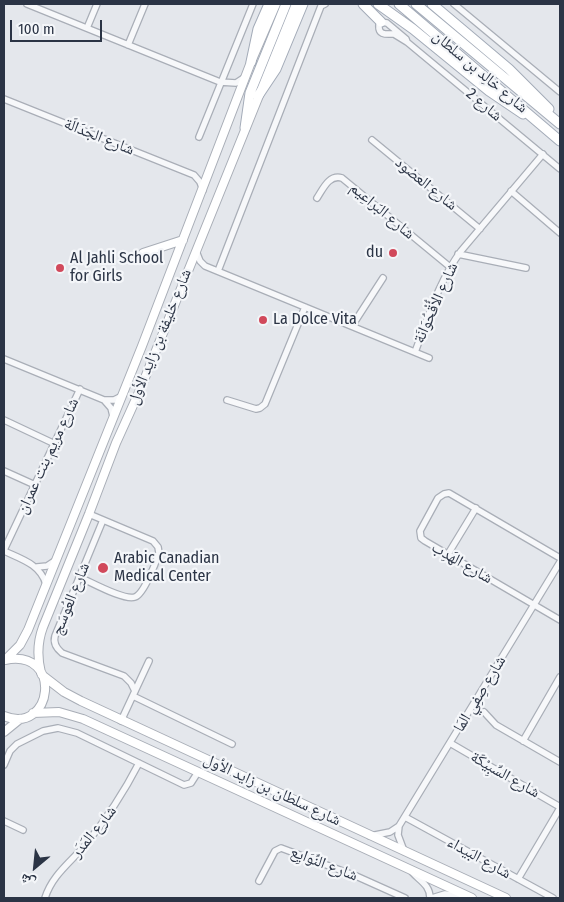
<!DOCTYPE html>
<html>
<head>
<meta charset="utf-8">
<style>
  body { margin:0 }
  #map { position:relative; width:564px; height:902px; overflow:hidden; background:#e4e7ec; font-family:"Fira Sans Condensed","Noto Naskh Arabic",sans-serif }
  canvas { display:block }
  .frame { position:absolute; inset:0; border:5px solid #2b3445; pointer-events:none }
  .north { position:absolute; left:10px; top:842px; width:50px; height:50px; -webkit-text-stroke:4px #f4f6f9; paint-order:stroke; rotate:208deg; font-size:14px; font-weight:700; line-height:20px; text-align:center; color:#2b3445 }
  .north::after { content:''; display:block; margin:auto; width:18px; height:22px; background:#2b3445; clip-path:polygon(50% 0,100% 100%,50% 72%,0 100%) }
  .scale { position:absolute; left:10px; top:20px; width:92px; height:22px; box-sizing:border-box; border:2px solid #2b3445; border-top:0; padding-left:6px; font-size:15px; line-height:18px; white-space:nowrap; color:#2b3445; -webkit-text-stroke:4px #f4f6f9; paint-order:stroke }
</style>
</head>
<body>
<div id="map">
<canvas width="564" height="902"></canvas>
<div class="frame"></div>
<div class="north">ش</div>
<div class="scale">100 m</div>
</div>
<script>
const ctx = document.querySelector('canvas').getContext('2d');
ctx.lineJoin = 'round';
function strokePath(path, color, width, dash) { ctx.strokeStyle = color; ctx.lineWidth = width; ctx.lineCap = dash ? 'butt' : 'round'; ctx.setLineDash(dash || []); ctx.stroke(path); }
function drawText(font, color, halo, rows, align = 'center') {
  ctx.font = font + ' "Fira Sans Condensed","Noto Naskh Arabic",sans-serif'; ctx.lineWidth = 4.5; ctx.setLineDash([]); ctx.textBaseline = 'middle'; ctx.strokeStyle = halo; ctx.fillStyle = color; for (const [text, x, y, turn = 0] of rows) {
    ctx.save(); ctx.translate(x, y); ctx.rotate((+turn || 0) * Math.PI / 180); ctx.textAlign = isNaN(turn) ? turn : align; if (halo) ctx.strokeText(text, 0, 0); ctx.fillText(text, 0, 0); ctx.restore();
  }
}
const street = new Path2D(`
  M27 4 220 82 236 83 245 77
  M454 4 560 92
  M87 28 97 4
  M407 42 406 39 387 23 381 22 379 25C378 36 387 34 394 34L407 42 560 169
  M128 45 145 4
  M4 99 194 175 200 182 203 190
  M199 137 253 4
  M372 140 480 229
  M511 191 560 233
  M317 198C323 189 329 174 342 178L450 267
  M196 251 200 261 205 266 429 358
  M458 254 526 268
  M218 271 321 6 325 4
  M352 326 383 278
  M415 352C428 318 439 281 461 251L543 154
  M4 359 104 400 111 408 113 416
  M104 400H114L122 396
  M227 400 256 409 260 408 265 404 305 307
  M4 420 55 444
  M4 471 35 485
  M103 520 55 636C53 643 56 648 62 653L124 676 131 683 135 691
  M4 550 80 389
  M4 551C21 559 40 564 46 584
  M448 554 476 508
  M560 558 449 493 444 494 438 498 420 531 421 538 425 541 560 620
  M37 567 47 566 56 560
  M79 577C91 582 124 601 135 597 144 594 156 562 159 553L158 547 153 541 89 514
  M133 696 232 744
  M484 712 496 725 560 762
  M121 721 149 661
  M523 741 560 677
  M450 743 560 807
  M4 765 10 751 17 744 43 731 58 728 77 733 184 785 191 783 198 772
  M405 817 553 898
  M4 821 23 830
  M399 826 398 835 404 851
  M370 836 390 832 399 826 560 562
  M412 872C420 881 430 885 430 898
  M518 879 560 808
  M259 881 275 851 281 848 356 876 405 898
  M45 898C52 875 71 862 86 844 108 817 123 794 139 763
  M432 898 445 894 464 896`);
const secondary = new Path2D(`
  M143 253 183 240
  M5 660 20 645 28 630 142 346 251 62 276 4
  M41 673C37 657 37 643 43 627L89 514 116 443 140 390 296 4
  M42 675 64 692 81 701 506 898
  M33 713 59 712 83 719 472 898
  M4 716C53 736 64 648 5 660
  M4 732 20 719`);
const primary = new Path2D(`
  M363 4 381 22
  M378 4 413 29 489 91 523 114
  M399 4 560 141
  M416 4 560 124
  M432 4 509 69 549 109
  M251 62 258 29 269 4
  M258 96 276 69 303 4
  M245 128 250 93 286 4`);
strokePath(street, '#a9aeb7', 8);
strokePath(secondary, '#a9aeb7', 10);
strokePath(primary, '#a3abb8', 11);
strokePath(street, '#f7f8fa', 5.5);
strokePath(secondary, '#fff', 8);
strokePath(primary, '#fff', 9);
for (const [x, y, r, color] of [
  [393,253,5,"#d1495b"],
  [60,268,5,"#d1495b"],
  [263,320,5,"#d1495b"],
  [103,568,6,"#d1495b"]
]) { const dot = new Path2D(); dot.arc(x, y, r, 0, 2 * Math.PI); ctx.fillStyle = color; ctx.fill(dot); strokePath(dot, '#f4f6f9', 2); }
drawText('16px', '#2b3445', '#f4f6f9', [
  ["شارع خالِد بن سلطان",480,72,40],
  ["شارع 2",484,105,40],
  ["شارع الجَدَالَة",99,137,22],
  ["شارع العضود",426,184,39],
  ["شارع البَراعِيم",382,211,40],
  ["شارع الأُقْحُوَانَة",436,303,-66],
  ["شارع خليفة بن زايد الأول",160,337,-68],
  ["شارع مريم بنت عمران",48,456,-65],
  ["شارع الهَدِب",462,563,30],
  ["شارع العُوسَج",71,599,-68],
  ["شارع صِفِي المَا",480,694,-59],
  ["شارع السِّبِيْكَة",505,775,30],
  ["شارع سلطان بن زايد الأول",272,790,25],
  ["شارع المَدَر",94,832,-51],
  ["شارع البَيداء",479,858,29],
  ["شارع النِّوَايِع",324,864,21]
]);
drawText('16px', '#2b3445', '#f4f6f9', [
  ["du",383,253,"right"],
  ["Al Jahli School",70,259],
  ["for Girls",70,277],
  ["La Dolce Vita",273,320],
  ["Arabic Canadian",114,559],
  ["Medical Center",114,577]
], 'left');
</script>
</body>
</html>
